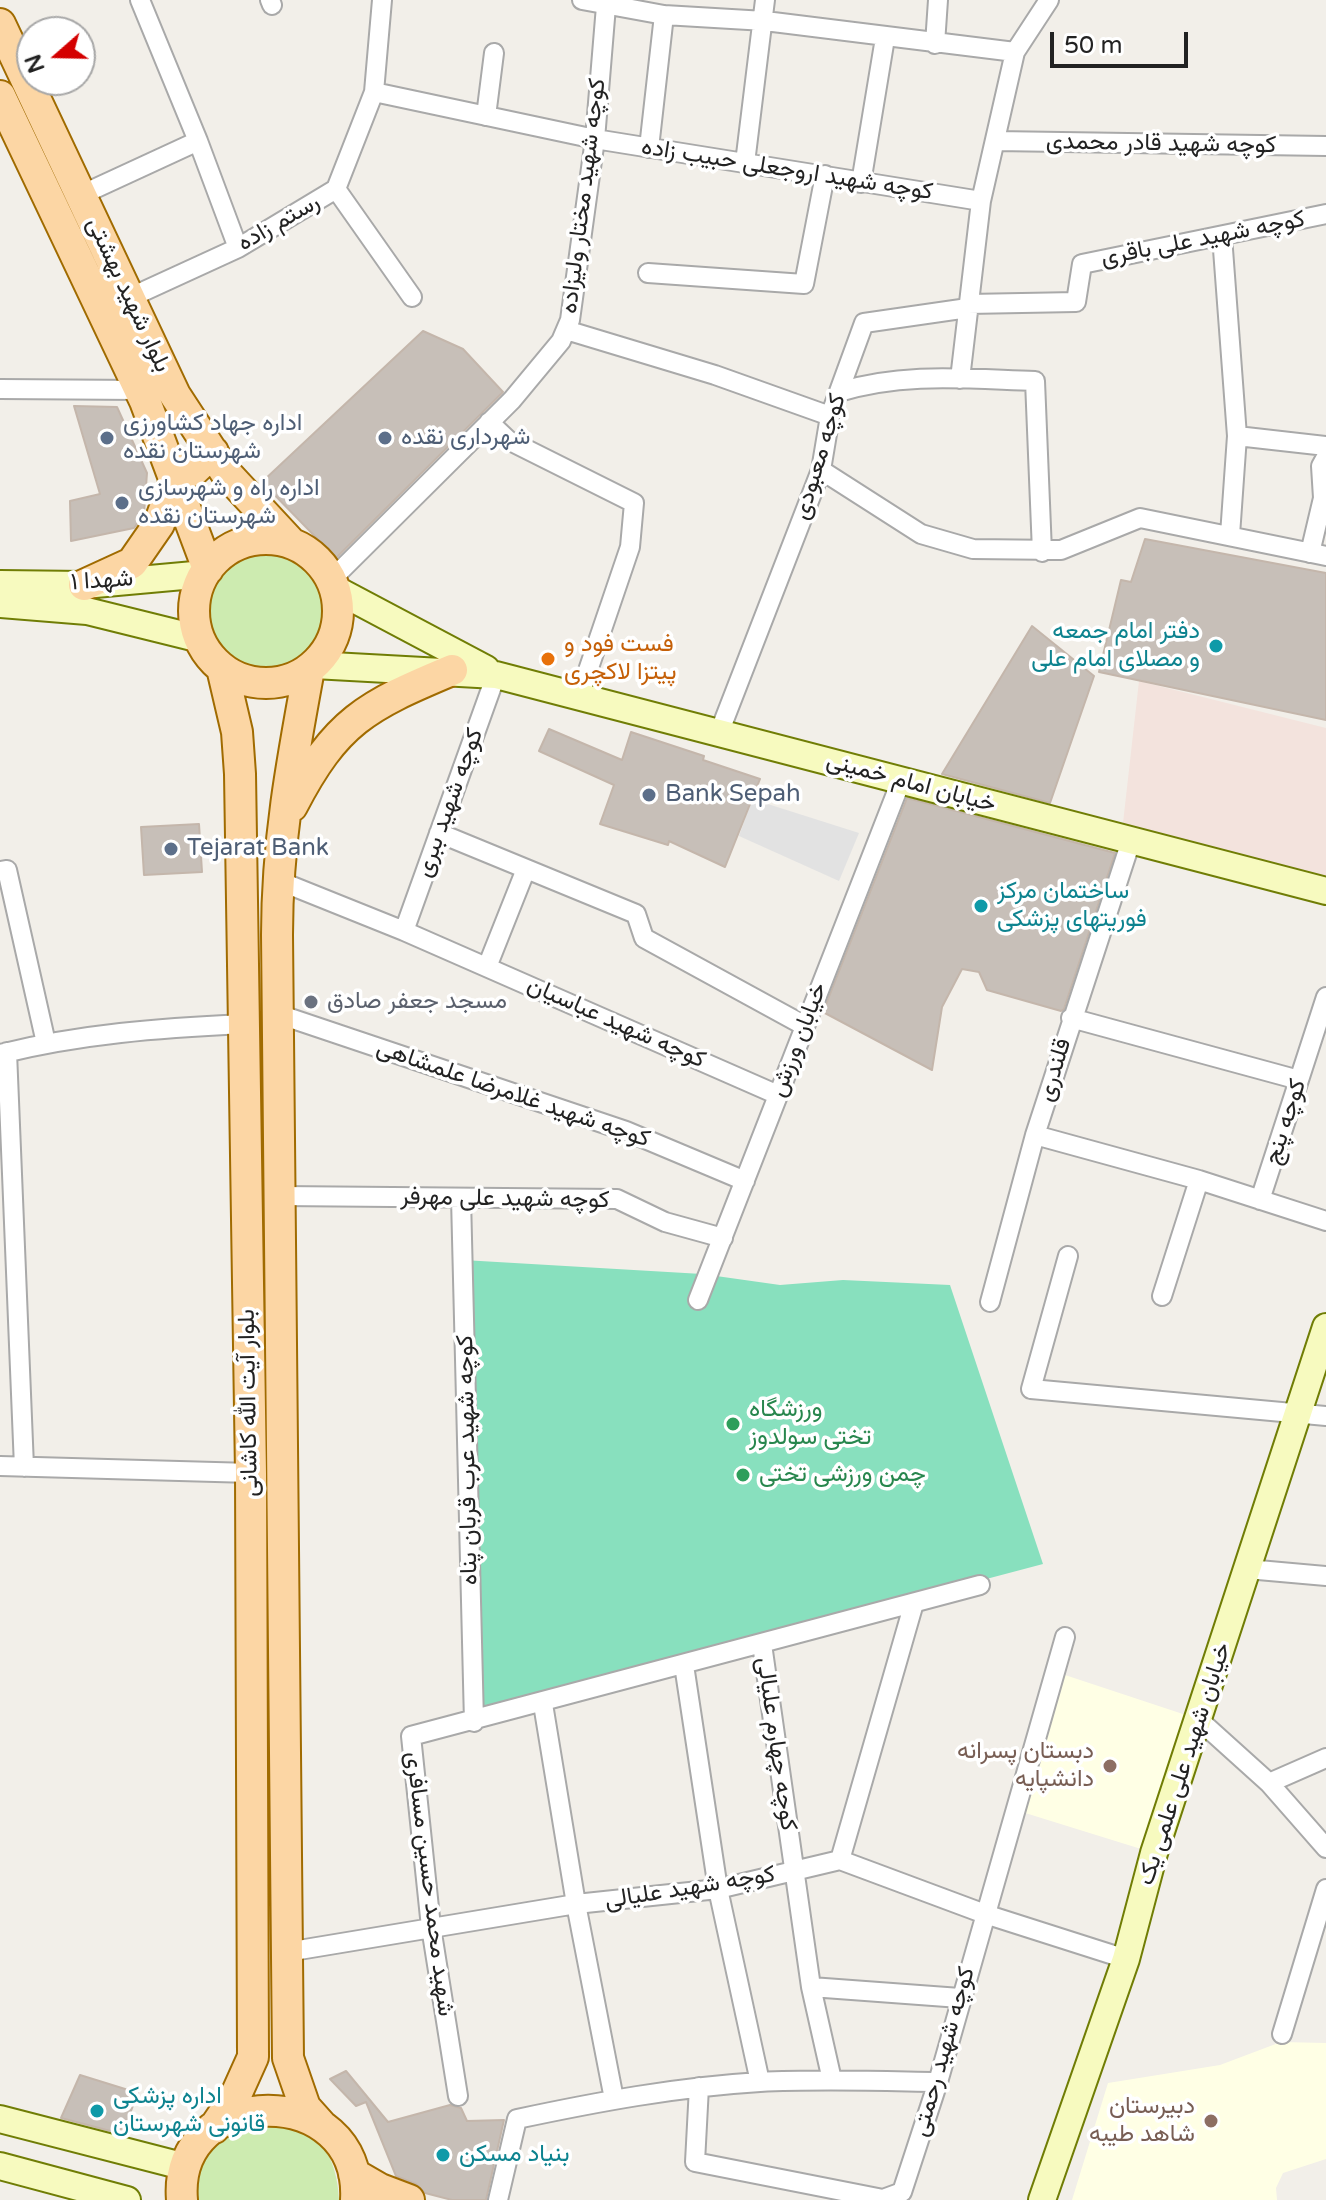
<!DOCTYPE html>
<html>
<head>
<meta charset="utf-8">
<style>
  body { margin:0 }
  #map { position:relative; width:1326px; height:2200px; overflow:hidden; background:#f2efe9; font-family:"Varela Round",sans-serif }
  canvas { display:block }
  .north { position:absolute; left:16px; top:16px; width:80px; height:80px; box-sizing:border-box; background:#fff; border:2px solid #a7a7a7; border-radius:50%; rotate:250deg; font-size:22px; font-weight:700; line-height:32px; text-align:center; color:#222 }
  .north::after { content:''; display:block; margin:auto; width:28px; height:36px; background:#d40000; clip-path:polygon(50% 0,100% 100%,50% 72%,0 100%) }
  .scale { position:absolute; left:1050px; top:32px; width:138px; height:36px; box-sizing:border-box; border:4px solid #222; border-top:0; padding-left:10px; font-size:24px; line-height:28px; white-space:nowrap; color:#222; -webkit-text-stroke:6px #fff; paint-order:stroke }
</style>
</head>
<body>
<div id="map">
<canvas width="1326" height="2200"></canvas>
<div class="north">N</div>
<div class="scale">50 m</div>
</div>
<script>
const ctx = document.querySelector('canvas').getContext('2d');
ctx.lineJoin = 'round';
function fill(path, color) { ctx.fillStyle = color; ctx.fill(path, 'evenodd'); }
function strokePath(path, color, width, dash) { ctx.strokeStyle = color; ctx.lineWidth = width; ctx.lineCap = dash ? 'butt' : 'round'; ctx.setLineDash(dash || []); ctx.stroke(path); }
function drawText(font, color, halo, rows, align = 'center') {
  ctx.font = font + ' "Varela Round",Vazirmatn,sans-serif'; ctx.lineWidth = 7; ctx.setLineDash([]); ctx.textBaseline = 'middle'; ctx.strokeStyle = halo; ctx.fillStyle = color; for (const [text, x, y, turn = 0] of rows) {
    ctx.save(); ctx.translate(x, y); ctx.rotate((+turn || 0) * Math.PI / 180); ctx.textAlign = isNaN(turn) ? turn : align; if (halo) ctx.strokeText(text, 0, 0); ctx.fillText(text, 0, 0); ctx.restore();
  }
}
fill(new Path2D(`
  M1065 1675 1198 1719 1154 1853 1022 1812Z
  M1281 2042 1326 2043V2159L1283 2173 1276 2188 1277 2200H1072L1108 2083 1220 2065Z`), '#ffffe5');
fill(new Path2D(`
  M1139 681 1326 728V880L1122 832Z`), '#f3e3dd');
fill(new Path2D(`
  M208 611a59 59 0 1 1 118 0a59 59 0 1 1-118 0Z
  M249 2123C263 2124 281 2123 295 2127 327 2135 338 2171 339 2200H197C193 2162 217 2138 249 2123Z`), '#cdebb0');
fill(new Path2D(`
  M463 1260 702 1274 780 1285 843 1280 950 1285 1043 1564 480 1713Z`), '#88e0be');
fill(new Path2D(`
  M752 799 859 833 839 881 739 836Z`), '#e2e2e2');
const building = new Path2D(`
  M423 331 463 349 503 392 336 558 262 482Z
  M74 406 117 407 147 473 144 514 134 528 71 541 70 501 100 494Z
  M1145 539 1326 573V720L1099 672 1121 580 1131 582Z
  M1032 626 1094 676 1050 803 942 774Z
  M549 729 622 760 631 732 704 756 703 760 760 779 725 867 669 841 668 845 600 824 614 785 539 751Z
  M907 798 1115 853 1064 1009 1061 1011 987 990 979 972 962 969 942 1007 932 1070 823 1012Z
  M199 824 202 872 144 875 141 827Z
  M346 2071 388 2122 450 2105 461 2108 467 2121 504 2120 486 2200H452L425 2193 416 2184 396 2176 366 2102 356 2106 330 2079Z
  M80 2075 138 2093 122 2134 61 2118Z`);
fill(building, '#c7bfb8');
strokePath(building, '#c4b6ab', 2);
const minor = new Path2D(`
  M270 0 272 5
  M582 0 664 15 765 21 1015 52
  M935 44 938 0
  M374 92 595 139 981 201
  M486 116 494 53
  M198 141 238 248
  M996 141 1326 146
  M649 148 664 15
  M745 163 765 0
  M861 183 885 38
  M336 189 412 297
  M81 195 198 141 140 0
  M1222 236 1237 436 1230 535
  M648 273 804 284 825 175
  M129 298 238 248 336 189 374 92 382 0
  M968 304 1076 302 1082 264 1326 214
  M566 330 715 375 830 416
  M960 379 981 201 1015 52 1049 0
  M0 389 140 390
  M839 392C904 372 967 379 1035 381L1042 552
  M489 422 508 440 634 503 630 547 579 697
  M1237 436 1326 446
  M821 470 921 534 973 549 1061 550 1140 518 1326 556
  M1310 553 1323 498 1321 466 1326 457
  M331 580 512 400 561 341 570 320 595 139 606 6
  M719 733 821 470 830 416 864 323 968 308
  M439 833 636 914 644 938 805 1026
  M0 871 7 870 46 1043
  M277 880 404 931 778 1095
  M404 931 496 675
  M487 967 526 869
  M278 1014 626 1131 745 1181
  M1071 1018 1299 1080
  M7 1052 24 1467
  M0 1054C80 1034 160 1028 243 1024
  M1035 1135 1199 1180 1326 1221
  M280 1196 617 1199 665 1222 723 1238
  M461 1198 474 1722
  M1260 1200 1326 997
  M1068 1256 1031 1389 1326 1416
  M1162 1296 1199 1180
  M698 1300 901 781
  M990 1302 1035 1135 1131 841
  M0 1466 251 1473
  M1247 1569 1326 1576
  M762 1644 811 1987 832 2080
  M684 1665 718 1889 760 2082
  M543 1704 576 1904 614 2099
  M1198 1719 1269 1783 1326 1848
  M1269 1783 1326 1758
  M840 1860 914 1603
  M287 1952 576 1904 718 1889 840 1860 985 1914 1126 1959
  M811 1987 960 1998
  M1282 2034 1326 1889
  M699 2087 695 2162 883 2199 902 2192 938 2082 1065 1637
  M458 2096 431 1927 411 1736 980 1585
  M498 2200 517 2119C597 2102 677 2087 760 2082 819 2079 878 2081 938 2082`);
const secondary = new Path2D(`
  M0 584 84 585 205 574
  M335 589 486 669
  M0 604 87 611 200 639
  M314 665 496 675 1326 891
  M0 2119 186 2167
  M0 2166 127 2200
  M1042 2200 1126 1959 1154 1853 1326 1327`);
const primary = new Path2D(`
  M0 24 175 395 226 473 291 543
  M0 96 145 401 208 569
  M194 611a72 72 0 1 1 144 0a72 72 0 1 1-144 0Z
  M84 585 132 563 159 524 176 477 194 470 213 452
  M309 669C292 761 277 841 277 935L288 2058 305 2107 322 2126
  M292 806C336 721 366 706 452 670
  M214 2128 235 2097 253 2057 251 1473 240 774 237 732 222 668
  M354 2174 380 2189 409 2200
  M182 2200C172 2082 363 2080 356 2200`);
strokePath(minor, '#a9a9a9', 22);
strokePath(secondary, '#707d05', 30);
strokePath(primary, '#a06b00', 34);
strokePath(minor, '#fff', 18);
strokePath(secondary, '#f7fabf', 26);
strokePath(primary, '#fcd6a4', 30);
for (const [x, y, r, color] of [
  [107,438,8,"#5c6f8a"],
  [385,438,8,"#5c6f8a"],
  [122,503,8,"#5c6f8a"],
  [1216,646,8,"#0f9aa8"],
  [548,659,8,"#e8710a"],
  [649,795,8,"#5c6f8a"],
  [171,849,8,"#5c6f8a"],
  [981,906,8,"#0f9aa8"],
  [311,1002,8,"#6b7280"],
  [733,1424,8,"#2e9e5b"],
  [743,1475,8,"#2e9e5b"],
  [1110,1766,8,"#8d6e63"],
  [97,2111,8,"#0f9aa8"],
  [1211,2121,8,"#8d6e63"],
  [443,2155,8,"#0f9aa8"]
]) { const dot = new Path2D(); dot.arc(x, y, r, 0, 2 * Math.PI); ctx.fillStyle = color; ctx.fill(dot); strokePath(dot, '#fff', 3); }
drawText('24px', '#222', '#fff', [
  ["کوچه شهید قادر محمدی",1161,144,1],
  ["کوچه شهید اروجعلی حبیب زاده",787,170,9],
  ["کوچه شهید مختار ولیزاده",584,196,-83],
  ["رستم زاده",279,223,-30],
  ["کوچه شهید علی باقری",1203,239,-11],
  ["بلوار شهید بهشتی",128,295,65],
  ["کوچه معبودی",820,457,-73],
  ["شهدا ۱",102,581,-4],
  ["خیابان امام خمینی",911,783,15],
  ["کوچه شهید ببری",450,803,-70],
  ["کوچه شهید عباسیان",616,1023,24],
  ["خیابان ورزش",799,1040,-69],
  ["قلندری",1055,1070,-73],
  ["کوچه شهید غلامرضا علمشاهی",513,1094,19],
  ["کوچه پنج",1286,1122,-72],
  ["کوچه شهید علی مهرفر",505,1199,1],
  ["بلوار آیت الله کاشانی",249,1403,-91],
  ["کوچه شهید عرب قربان پناه",468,1460,-91],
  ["کوچه چهارم علیالی",776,1744,82],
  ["خیابان شهید علی علمی یک",1185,1764,-72],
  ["شهید محمد حسین مسافری",429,1884,83],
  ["کوچه شهید علیالی",690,1888,-9],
  ["کوچه شهید رحمتی",944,2052,-74]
]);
drawText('24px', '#4e5e75', '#fff', [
  ["اداره جهاد کشاورزی",123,424],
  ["شهرستان نقده",123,452],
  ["شهرداری نقده",401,438],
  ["اداره راه و شهرسازی",138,489],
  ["شهرستان نقده",138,517],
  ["Bank Sepah",665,795],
  ["Tejarat Bank",187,849]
], 'left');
drawText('24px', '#0d838f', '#fff', [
  ["دفتر امام جمعه",1200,632,"right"],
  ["و مصلای امام علی",1200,660,"right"],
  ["ساختمان مرکز",997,892],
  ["فوریتهای پزشکی",997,920],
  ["اداره پزشکی",113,2097],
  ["قانونی شهرستان",113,2125],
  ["بنیاد مسکن",459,2155]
], 'left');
drawText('24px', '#c56008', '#fff', [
  ["فست فود و",564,645],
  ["پیتزا لاکچری",564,673]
], 'left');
drawText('24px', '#5b616d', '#fff', [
  ["مسجد جعفر صادق",327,1002]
], 'left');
drawText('24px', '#27864d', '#fff', [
  ["ورزشگاه",749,1410],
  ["تختی سولدوز",749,1438],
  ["چمن ورزشی تختی",759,1475]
], 'left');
drawText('24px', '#785e54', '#fff', [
  ["دبستان پسرانه",1094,1752],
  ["دانشپایه",1094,1780],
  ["دبیرستان",1195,2107],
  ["شاهد طیبه",1195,2135]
], 'right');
</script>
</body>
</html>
